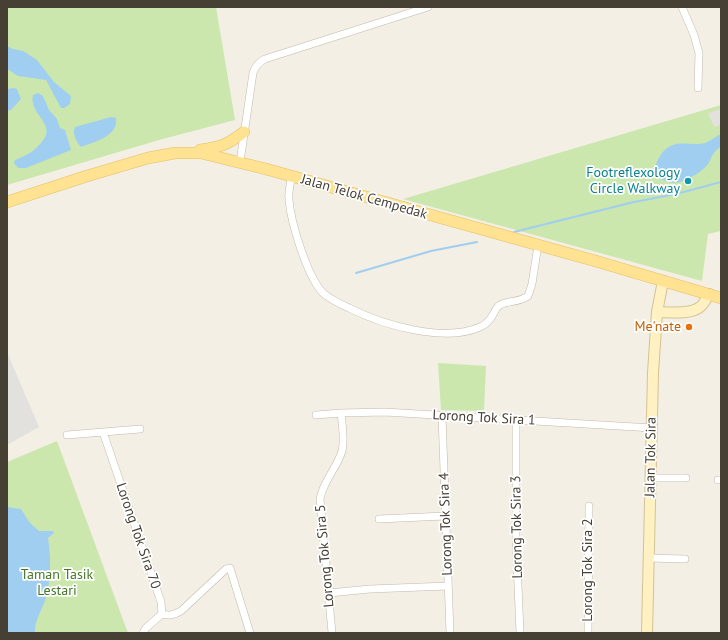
<!DOCTYPE html>
<html>
<head>
<meta charset="utf-8">
<style>
  body { margin:0 }
  #map { position:relative; width:728px; height:640px; overflow:hidden; background:#f3efe5; font-family:"PT Sans",sans-serif }
  canvas { display:block }
  .frame { position:absolute; inset:0; border:8px solid #453f34; pointer-events:none }
</style>
</head>
<body>
<div id="map">
<canvas width="728" height="640"></canvas>
<div class="frame"></div>
</div>
<script>
const ctx = document.querySelector('canvas').getContext('2d');
ctx.lineJoin = 'round';
function fill(path, color) { ctx.fillStyle = color; ctx.fill(path, 'evenodd'); }
function strokePath(path, color, width, dash) { ctx.strokeStyle = color; ctx.lineWidth = width; ctx.lineCap = dash ? 'butt' : 'round'; ctx.setLineDash(dash || []); ctx.stroke(path); }
function drawText(font, color, halo, rows, align = 'center') {
  ctx.font = font + ' "PT Sans",sans-serif'; ctx.lineWidth = 3.5; ctx.setLineDash([]); ctx.textBaseline = 'middle'; ctx.strokeStyle = halo; ctx.fillStyle = color; for (const [text, x, y, turn = 0] of rows) {
    ctx.save(); ctx.translate(x, y); ctx.rotate((+turn || 0) * Math.PI / 180); ctx.textAlign = isNaN(turn) ? turn : align; if (halo) ctx.strokeText(text, 0, 0); ctx.fillText(text, 0, 0); ctx.restore();
  }
}
fill(new Path2D(`
  M7 7H216L235 120 159 140 7 185Z
  M721 105V231L708 234 702 281 403 199Z
  M438 363 486 366 484 411 441 410Z
  M57 441 128 633H7V462Z`), '#cce7ad');
fill(new Path2D(`
  M721 109V125L714 127 708 113Z
  M7 352 39 427 7 445Z`), '#e3e1dd');
fill(new Path2D(`
  M7 46 13 49 23 51 37 60 54 82 71 96 70 104 64 108H61L46 80 18 76 7 69Z
  M14 88 17 89 21 99 11 110 7 111V89Z
  M38 93 43 96 49 110 57 119 60 128 65 130 71 150 26 168H18L14 163 15 160C25 156 32 153 39 145 61 125 28 115 33 95Z
  M111 117 116 118C119 136 94 142 81 147 76 142 72 133 75 127Z
  M721 134V147C714 150 712 157 708 164 702 172 689 179 680 182 668 185 652 178 656 164 657 161 660 156 662 153 675 137 689 147 705 143 711 141 716 136 721 134Z
  M7 507 21 509 30 523 39 531H53L54 533 48 538C51 557 51 576 47 594 44 607 34 620 35 633H7Z`), '#a0cef0');
strokePath(new Path2D(`
  M514 232 634 202 676 194 721 182
  M356 273 431 251 477 242`), '#a0cef0', 2);
const street = new Path2D(`
  M682 7 694 35 699 53 698 88
  M240 162 253 73C255 66 259 62 265 59L428 7
  M292 176C290 184 288 192 289 200 291 223 307 276 323 293 331 300 340 304 349 308 383 325 444 343 480 327 494 321 493 309 500 305 508 300 519 303 528 296L532 284 538 245
  M316 415 341 413 385 412 652 428
  M442 416 450 633
  M516 420V537L520 633
  M103 432 161 602 162 614 146 628 143 633
  M67 435 140 429
  M651 478H686
  M718 480H721
  M379 519 445 516
  M649 558 685 559
  M329 593 370 589 448 586
  M162 614C170 616 174 615 181 611L226 569 230 568 250 633
  M332 633 320 499C323 481 337 468 342 451 345 439 342 425 341 413
  M588 633 589 506`);
const secondary = new Path2D(`
  M657 312C668 312 691 315 700 307 704 304 706 299 709 294
  M647 633 653 373 657 312 663 281`);
const primary = new Path2D(`
  M200 150C221 147 227 145 244 132
  M7 202 87 176 148 158 175 153H201L266 169 599 262 721 298`);
strokePath(street, '#c1b9aa', 8);
strokePath(secondary, '#d3c394', 12);
strokePath(primary, '#e4bf61', 12);
strokePath(street, '#fff', 7);
strokePath(secondary, '#fff1c2', 10);
strokePath(primary, '#ffe292', 11);
for (const [x, y, r, color] of [
  [688,181,4,"#0f9aa8"],
  [689,327,4,"#e8710a"]
]) { const dot = new Path2D(); dot.arc(x, y, r, 0, 2 * Math.PI); ctx.fillStyle = color; ctx.fill(dot); strokePath(dot, '#fff', 1.5); }
drawText('14px', '#0d838f', '#fff', [
  ["Footreflexology",680,173],
  ["Circle Walkway",680,189]
], 'right');
drawText('14px', '#453f34', '#fff', [
  ["Jalan Telok Cempedak",364,197,16],
  ["Lorong Tok Sira 1",484,418,3],
  ["Jalan Tok Sira",651,457,-89],
  ["Lorong Tok Sira 4",446,524,-92],
  ["Lorong Tok Sira 3",517,527,-91],
  ["Lorong Tok Sira 70",138,536,71],
  ["Lorong Tok Sira 5",325,556,-95],
  ["Lorong Tok Sira 2",588,570,-90]
]);
drawText('14px', '#c56008', '#fff', [
  ["Me'nate",681,327]
], 'right');
drawText('14px', '#447728', '#fff', [
  ["Taman Tasik",57,575],
  ["Lestari",57,591]
]);
</script>
</body>
</html>
